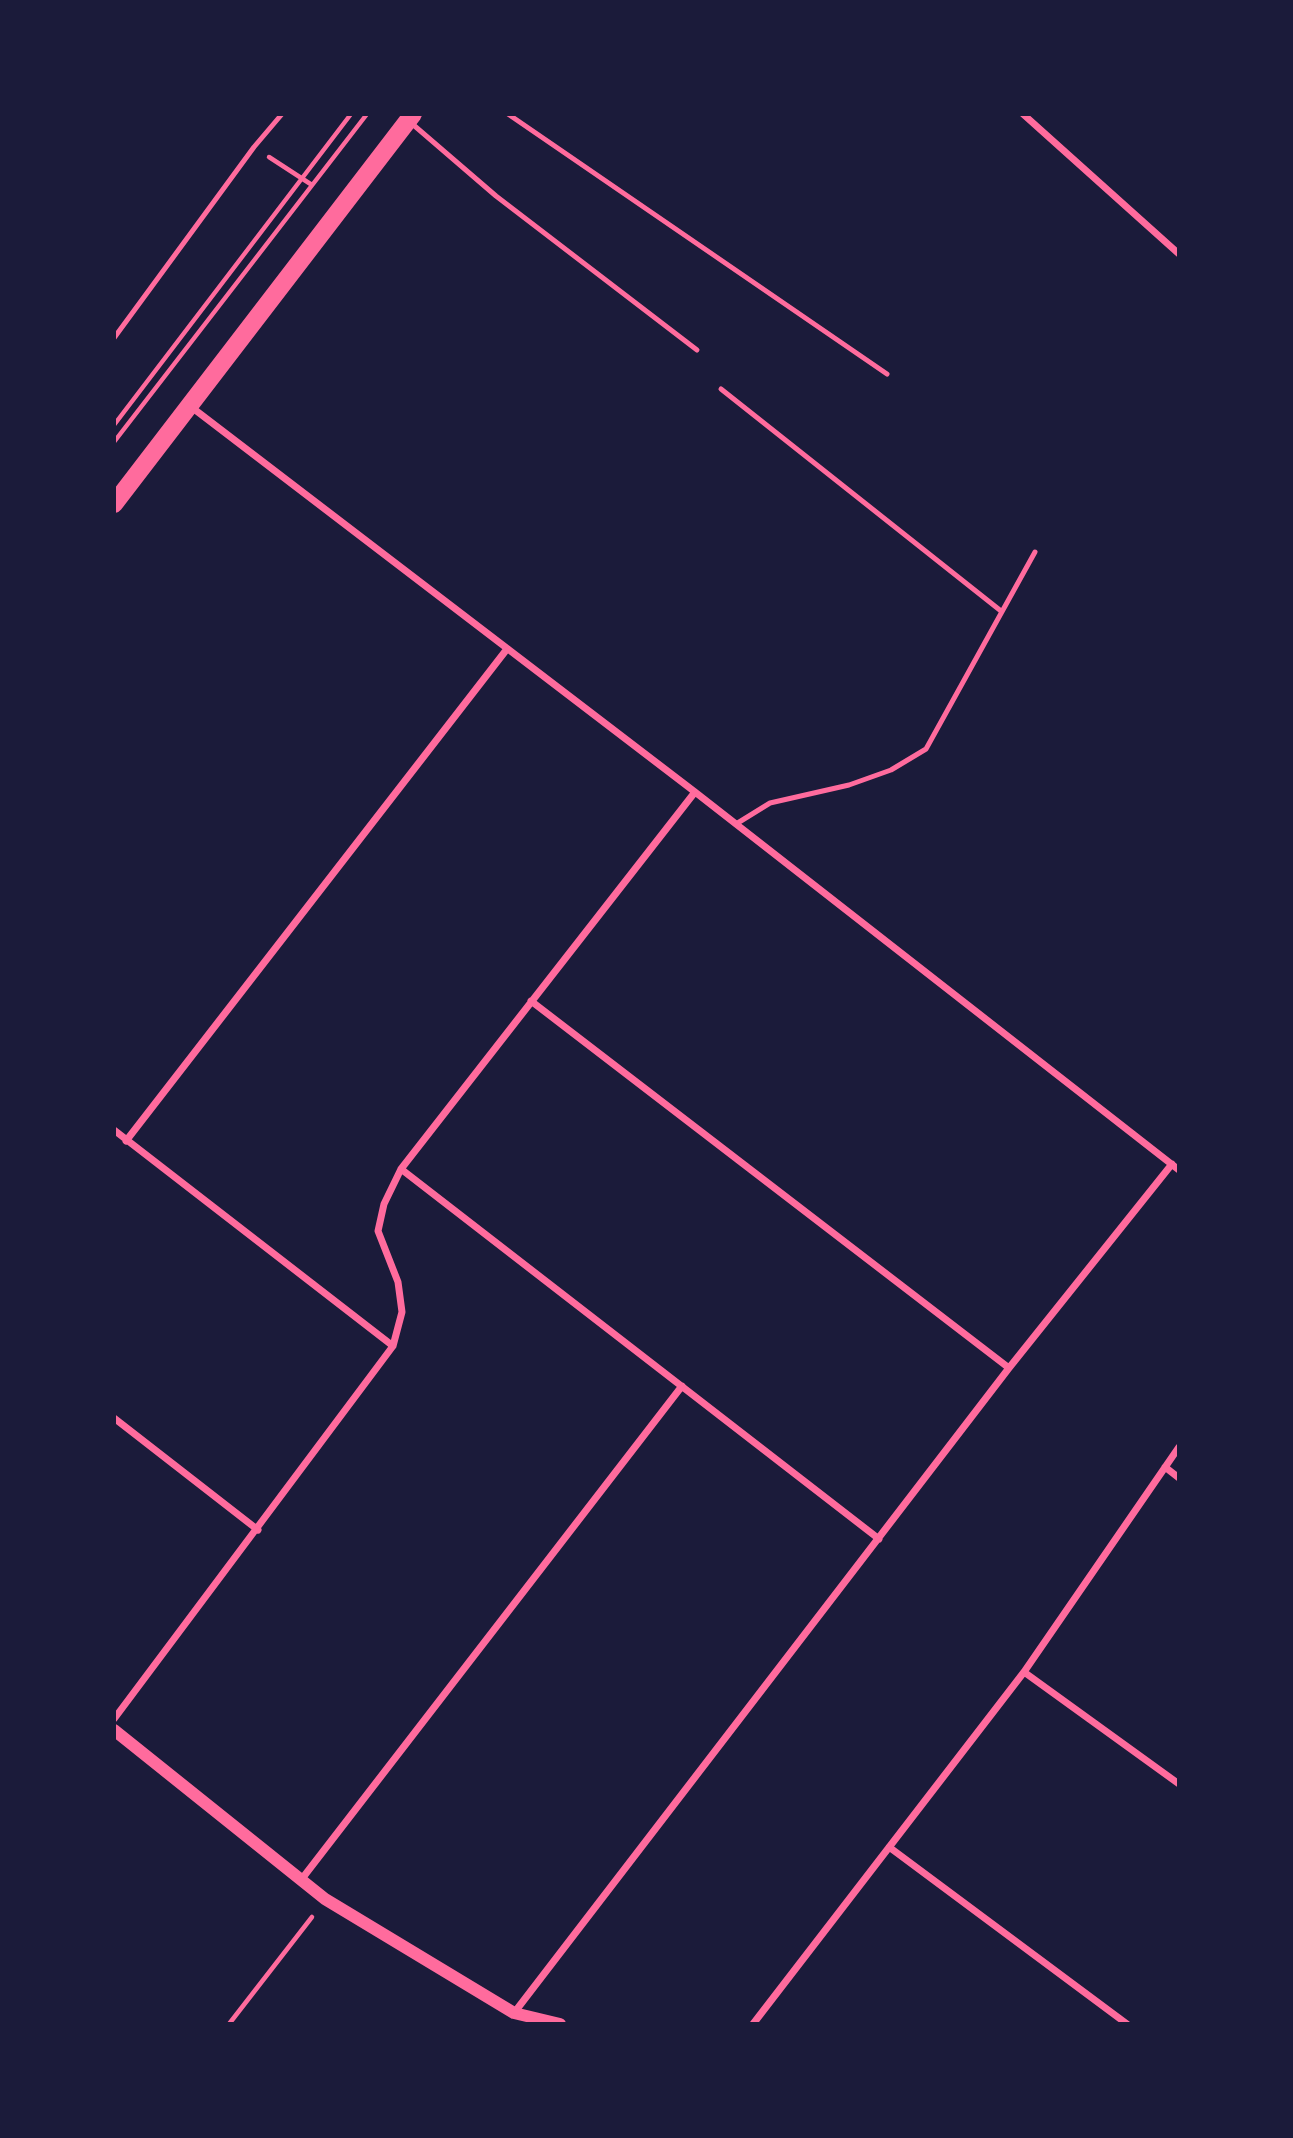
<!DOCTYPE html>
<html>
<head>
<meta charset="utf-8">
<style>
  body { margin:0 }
  #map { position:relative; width:1293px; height:2138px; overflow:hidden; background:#1b1b3a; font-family:"Zilla Slab",serif }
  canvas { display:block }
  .frame { position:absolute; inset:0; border:116px solid #1b1b3a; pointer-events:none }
</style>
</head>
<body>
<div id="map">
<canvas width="1293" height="2138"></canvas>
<div class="frame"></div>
</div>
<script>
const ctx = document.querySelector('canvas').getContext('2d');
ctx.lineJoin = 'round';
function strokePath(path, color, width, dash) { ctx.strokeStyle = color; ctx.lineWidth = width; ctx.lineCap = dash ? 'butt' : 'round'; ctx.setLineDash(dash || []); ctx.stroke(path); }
strokePath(new Path2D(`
  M269 157 312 185
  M114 425 351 114
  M114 442 367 114
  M229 2024 312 1917`), '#ff6b9d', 4.5);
strokePath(new Path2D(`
  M508 114 887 374
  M410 122 496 196 697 350
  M114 338 254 147 282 114
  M721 389 1001 611
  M736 824 770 803 849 785 891 770 926 749 1035 552`), '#ff6b9d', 5);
strokePath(new Path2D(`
  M1023 114 1179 254
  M190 406 695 792 1179 1170
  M531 1001 1009 1368
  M114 1130 393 1346
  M126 1141 507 649
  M401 1169 879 1539
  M114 1418 258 1530
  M1165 1467 1179 1478
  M1024 1672 1179 1784
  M114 1719 393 1346 402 1312 398 1282 378 1231 384 1204 401 1169 695 792
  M889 1847 1127 2024
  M301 1880 682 1386
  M514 2013 1009 1368 1172 1164
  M753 2024 1024 1672 1179 1447`), '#ff6b9d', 7);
strokePath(new Path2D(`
  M114 1730 325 1899 514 2013 560 2024`), '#ff6b9d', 12);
strokePath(new Path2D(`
  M114 504 413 114`), '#ff6b9d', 18);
</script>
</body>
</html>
